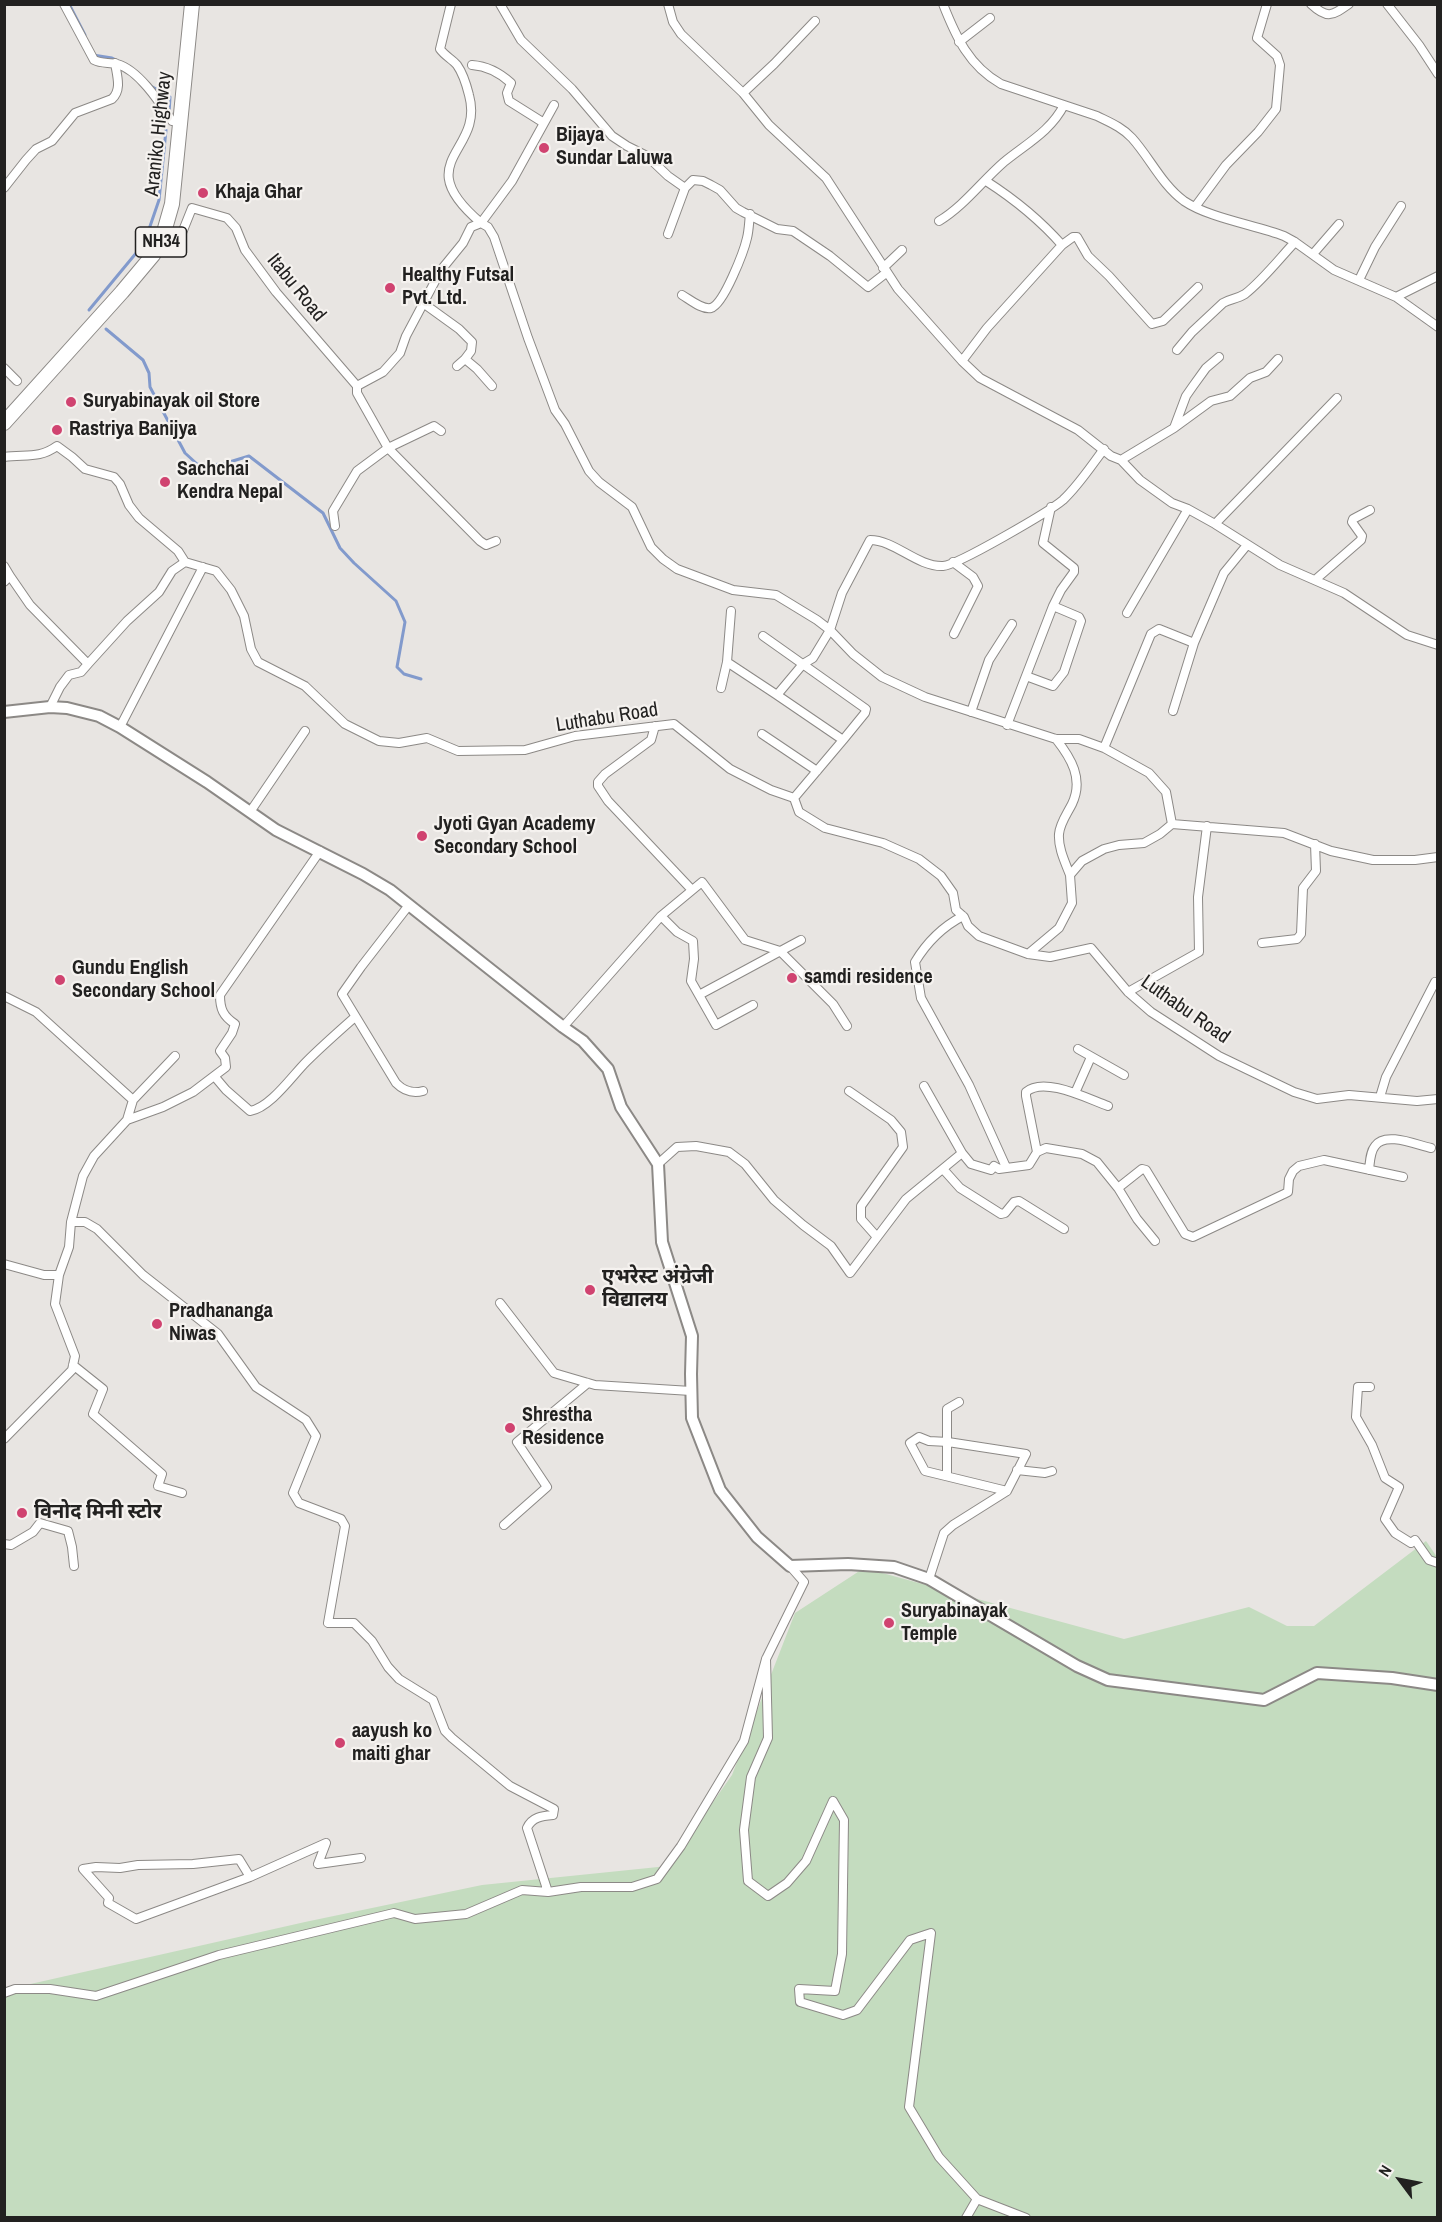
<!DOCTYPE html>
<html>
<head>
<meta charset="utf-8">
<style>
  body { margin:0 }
  #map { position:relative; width:1442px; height:2222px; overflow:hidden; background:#e8e5e2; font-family:"Archivo Narrow",sans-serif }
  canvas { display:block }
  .frame { position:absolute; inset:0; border:6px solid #222120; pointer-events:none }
  .north { position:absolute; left:1370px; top:2150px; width:60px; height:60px; -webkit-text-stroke:4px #f5f2ef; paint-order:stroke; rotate:302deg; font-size:16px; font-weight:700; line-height:24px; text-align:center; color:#222120 }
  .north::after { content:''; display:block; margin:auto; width:21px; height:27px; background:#222120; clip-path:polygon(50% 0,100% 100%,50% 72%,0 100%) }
</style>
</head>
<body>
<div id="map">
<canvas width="1442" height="2222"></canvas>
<div class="frame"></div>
<div class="north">N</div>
</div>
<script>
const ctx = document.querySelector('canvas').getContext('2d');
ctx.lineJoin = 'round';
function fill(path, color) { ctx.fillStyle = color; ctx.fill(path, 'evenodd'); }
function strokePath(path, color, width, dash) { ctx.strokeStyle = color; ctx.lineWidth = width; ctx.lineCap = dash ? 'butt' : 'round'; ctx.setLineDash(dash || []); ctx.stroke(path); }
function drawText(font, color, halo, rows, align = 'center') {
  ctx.font = font + ' "Archivo Narrow","Noto Sans Devanagari",sans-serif'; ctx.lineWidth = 4.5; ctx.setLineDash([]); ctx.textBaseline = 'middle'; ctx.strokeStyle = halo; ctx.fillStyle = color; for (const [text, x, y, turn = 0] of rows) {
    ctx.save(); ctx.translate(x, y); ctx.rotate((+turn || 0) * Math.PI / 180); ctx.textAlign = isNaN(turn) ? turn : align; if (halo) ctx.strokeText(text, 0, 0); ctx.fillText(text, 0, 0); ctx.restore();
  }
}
fill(new Path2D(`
  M1426 1541 1437 1557V2217H5L4 1990 305 1922 482 1885 668 1866 732 1775 795 1613 864 1568 1124 1639 1249 1607 1287 1626H1314Z`), '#c4dcbf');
strokePath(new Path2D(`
  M69 4 85 35
  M93 55 112 58 126 65
  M149 85 170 97 169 114
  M146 238 159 200 166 130
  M89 310 137 252
  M106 329 143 360 149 373 150 387 185 453 197 464 208 465 223 464 249 456 323 513 340 548 354 563 396 601 405 622 397 667 404 674 421 679`), '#829acc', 3);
const street = new Path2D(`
  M64 4 94 60C101 64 109 62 117 64 139 70 160 103 172 121L181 122
  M451 4 440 49C445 56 452 59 457 65 462 72 467 87 469 95 485 153 407 160 481 223L512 181 554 105
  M500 4 521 40 572 89 612 136 627 146 647 156 668 176 685 188
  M668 4 673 22 681 34 743 93 769 125 826 178 898 289 962 361 980 378 1078 430 1111 456 1121 460 1140 480 1172 503 1188 509 1215 524 1280 565 1344 593 1407 635 1438 645
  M943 4C956 37 969 66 1001 84L1097 116C1109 122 1122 127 1132 138 1150 158 1162 185 1184 201 1209 218 1255 225 1284 236L1295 242 1334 270 1396 297 1438 327
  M1311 4C1327 19 1332 16 1349 4
  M1387 4 1419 45 1438 74
  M959 42 990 18
  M472 65C487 66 500 73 511 83L507 93 509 101 544 123
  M743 93 774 64 815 21
  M986 181C1014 199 1040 220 1062 245
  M4 188 26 160 36 149 52 141 75 113 112 99C122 90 117 76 115 63
  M1195 207 1226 165 1258 132 1276 109 1280 65 1277 56 1257 38 1267 4
  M939 221C964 206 982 181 1004 162 1026 144 1051 131 1064 105
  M668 234 685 188 693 180 703 181 711 185 720 190 736 208 743 212 777 229 793 231 830 256 868 287 886 273
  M162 239 173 243 180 238 192 208 227 218 236 228 245 250 276 292 357 386 383 372 400 353 406 336 441 270 463 243 471 227 481 223 488 227 494 237 528 338 555 410 565 424 589 471 599 482 632 507 651 547 663 559 677 569 733 590 776 595 817 620 830 630 853 654 882 677 925 697 1056 739H1079L1104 748 1149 773 1166 792 1172 824 1284 833 1331 851 1373 860H1415L1438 857
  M1313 254 1339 224
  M883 268 902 250
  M1359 280 1375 247 1401 206
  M682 295C689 299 702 310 711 308 724 304 744 251 747 238 749 230 749 222 750 214
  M1396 297 1438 276
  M423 303 459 329 472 342 471 351 465 359 477 369 492 386
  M1177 350 1192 332 1223 303C1230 299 1237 299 1245 294 1262 281 1280 258 1295 242
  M962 361 987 328 1062 245 1073 237H1077L1088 256 1109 276 1152 324 1163 321 1198 287
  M457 366 465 359
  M4 368 17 381
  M357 386V393L388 448 480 541 486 545 496 541
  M1174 428 1211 401 1230 396 1250 378 1266 372 1278 359
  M4 457C26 454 39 459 57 446L72 457 85 469 114 477 120 484 129 505 139 518 178 551 185 562 216 571 231 590 244 616 251 649 258 662 305 686 345 724 379 741 399 743 427 738 458 751 525 750 575 736 674 724 730 769 771 790 794 798 799 812 825 828 883 843 919 859 941 876 953 893 956 910 964 917 968 926 979 936 1028 954 1050 957 1091 948 1128 992 1151 1012 1219 1056 1294 1092 1317 1099 1349 1095 1417 1101 1438 1099
  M1121 460 1174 428 1186 396 1193 386 1206 368 1219 357
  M1215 524 1337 398
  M335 526 333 511 357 471 388 448 434 426 441 431
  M953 562 973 577 978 586 954 634
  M4 566 10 576
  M1315 580 1361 540 1362 536 1352 522 1353 519 1370 510
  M4 582 10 576 30 605 88 664 81 672 69 675 60 687 50 707
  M1127 613 1188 509
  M763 636 866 709 865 713 843 740
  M727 662 777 695
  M88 664 127 621 159 592 172 571 185 562
  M1026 676 1053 686 1064 672 1081 621 1079 617 1053 606
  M721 688 727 662 731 611
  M1173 711 1194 643
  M971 712 989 660 1012 624
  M1007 725 1053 606 1061 590 1074 572V568L1043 543 1051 507
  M655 726 651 740 605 774 598 782V786L608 801 692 890
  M120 727 203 567
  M762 734 817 771
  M1056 739C1071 758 1084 779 1072 804 1067 814 1060 823 1059 834 1058 848 1065 862 1070 875
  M1104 748 1151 634 1159 629 1194 643 1224 573 1247 545
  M794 798 843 740 777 695 803 664 813 658 830 630 842 593 870 540C895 540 917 567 943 566 958 565 1050 511 1063 500 1079 485 1091 466 1104 449
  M250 812 305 731
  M409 905 361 967 342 994 396 1083C404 1091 412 1094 423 1091
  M661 916 677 932 693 941 694 959 691 981 716 1025 753 1005
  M963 916C942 927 927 942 915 962L921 998 969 1085 1006 1167
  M1262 943 1297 939 1301 934 1303 888 1316 871 1315 844
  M1028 954 1059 928 1072 903 1070 875 1082 861 1104 849 1119 845 1144 843 1160 834 1172 824
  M1128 992 1199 952 1198 897 1207 826
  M699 995 801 940
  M4 996 36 1012 133 1100 127 1120
  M563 1027 661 916 702 882 745 940 780 951 833 1004 847 1026
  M1078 1049 1124 1075
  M215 1077 226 1090 250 1111C270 1108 292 1076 306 1062 322 1046 338 1032 355 1017
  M924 1086 962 1153 971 1164 991 1170 994 1166 999 1169 1029 1165 1037 1152 1046 1148 1082 1154 1097 1162 1118 1188 1137 1219 1155 1241
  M849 1091 891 1120 901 1132 903 1147 861 1206V1219L877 1237
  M1075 1093 1091 1057
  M1380 1097 1386 1077 1435 982
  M133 1100 175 1056
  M1037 1152 1026 1096V1092C1044 1076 1088 1099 1108 1106
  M658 1164 677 1147 696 1146 729 1152 745 1164 774 1200 803 1225 831 1246 850 1273 906 1199 962 1153
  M943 1169 960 1188 1001 1214 1005 1213 1014 1202 1019 1201 1064 1229
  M1369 1170C1370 1162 1370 1152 1375 1146 1385 1131 1417 1145 1431 1148
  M1118 1188 1142 1169 1146 1170 1185 1234 1193 1237 1284 1194 1288 1192 1289 1179 1293 1171 1299 1166 1324 1160 1403 1177
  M71 1222H85L97 1229 143 1275 218 1334 256 1387 306 1420 316 1436 293 1493 299 1503 341 1519 345 1526 328 1623H354L372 1641 388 1667 399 1679 433 1700 445 1731 452 1738 510 1786 554 1809 553 1815C542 1816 532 1817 527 1828L548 1892
  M4 1264 44 1275H59
  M500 1303 554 1373 595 1385 691 1391
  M73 1365 103 1389 93 1414 162 1474 158 1486 182 1493
  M1370 1387H1358L1356 1417 1372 1445 1385 1478 1399 1487 1385 1519 1395 1533 1411 1543 1415 1540 1429 1560 1438 1563
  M4 1439 72 1370 75 1356 55 1304 59 1275 69 1247 71 1222 83 1176 94 1156 127 1120 163 1107 193 1092 226 1067 225 1058 220 1051 232 1033 235 1024C223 1016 220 1009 220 995L320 851
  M1017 1470 1045 1473 1052 1471
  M947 1476V1409L959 1402
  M504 1525 547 1487 517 1442 588 1383
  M4 1544 11 1545 33 1532 40 1523 68 1531 72 1547 74 1566
  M929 1579 944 1533 953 1525 1007 1491 1026 1454 948 1442 929 1441 919 1437 910 1443 925 1471 1007 1491
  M766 1659 768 1738 751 1777 744 1830 748 1881 768 1896 787 1883 806 1861 833 1801 844 1820 842 1954 835 1991 799 1989 800 2002 843 2015 857 2010 910 1940 931 1933 909 2107 939 2157 977 2199 1026 2218
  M250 1877 239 1859 193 1864 138 1865 120 1868 96 1867 83 1869 109 1898 108 1903 136 1919 250 1877 326 1843 318 1864 361 1858
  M4 1993 15 1989H50L96 1996 219 1955 394 1913 415 1919 466 1914 522 1890 548 1892 581 1887H632L657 1879 681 1846 744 1741 766 1659 804 1582 790 1566
  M966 2218 977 2199`);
const secondary = new Path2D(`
  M4 712 50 707 67 708 99 716 120 727 207 782 276 830 363 874 390 890 563 1027 583 1041 608 1069 621 1107 658 1164 662 1242 692 1336 691 1374 692 1418 720 1490 757 1537 790 1566 848 1564 894 1567 929 1579 1077 1666 1108 1680 1264 1700 1317 1673 1392 1678 1438 1685`);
const highway = new Path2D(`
  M4 423 122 292 153 255 162 239 172 204 192 4`);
strokePath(street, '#8c8986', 10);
strokePath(secondary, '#8c8986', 14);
strokePath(highway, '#8c8986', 16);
strokePath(street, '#fff', 8);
strokePath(secondary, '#fff', 10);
strokePath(highway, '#fff', 14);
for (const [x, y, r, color] of [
  [544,148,6,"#d04370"],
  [203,193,6,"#d04370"],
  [390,288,6,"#d04370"],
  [71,402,6,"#d04370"],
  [57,430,6,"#d04370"],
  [165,482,6,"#d04370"],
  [422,836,6,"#d04370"],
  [792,978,6,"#d04370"],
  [60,980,6,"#d04370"],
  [590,1290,6,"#d04370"],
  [157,1324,6,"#d04370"],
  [510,1428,6,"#d04370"],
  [22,1513,6,"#d04370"],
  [889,1623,6,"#d04370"],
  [340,1743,6,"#d04370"]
]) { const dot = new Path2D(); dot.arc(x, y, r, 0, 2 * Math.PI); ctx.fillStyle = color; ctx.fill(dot); strokePath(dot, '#f5f2ef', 2); }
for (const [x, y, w] of [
  [161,242,51]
]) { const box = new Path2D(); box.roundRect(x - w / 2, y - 15, w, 30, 4.5); ctx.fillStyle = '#f5f2ef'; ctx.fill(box); strokePath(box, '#222120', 1.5); }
drawText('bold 18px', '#222120', null, [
  ["NH34",161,242]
]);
drawText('20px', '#222120', '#f5f2ef', [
  ["Araniko Highway",159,134,-84],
  ["Itabu Road",296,288,51],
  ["Luthabu Road",607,718,-9],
  ["Luthabu Road",1185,1010,35]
]);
drawText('bold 20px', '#222120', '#f5f2ef', [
  ["Bijaya",556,136],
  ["Sundar Laluwa",556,159],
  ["Khaja Ghar",215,193],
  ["Healthy Futsal",402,276],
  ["Pvt. Ltd.",402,299],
  ["Suryabinayak oil Store",83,402],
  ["Rastriya Banijya",69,430],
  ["Sachchai",177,470],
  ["Kendra Nepal",177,493],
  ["Jyoti Gyan Academy",434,825],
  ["Secondary School",434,848],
  ["Gundu English",72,969],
  ["Secondary School",72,992],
  ["samdi residence",804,978],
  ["एभरेस्ट अंग्रेजी",602,1278],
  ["विद्यालय",602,1301],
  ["Pradhananga",169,1312],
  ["Niwas",169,1335],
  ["Shrestha",522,1416],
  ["Residence",522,1439],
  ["विनोद मिनी स्टोर",34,1513],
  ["Suryabinayak",901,1612],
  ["Temple",901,1635],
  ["aayush ko",352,1732],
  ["maiti ghar",352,1755]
], 'left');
</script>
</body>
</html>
